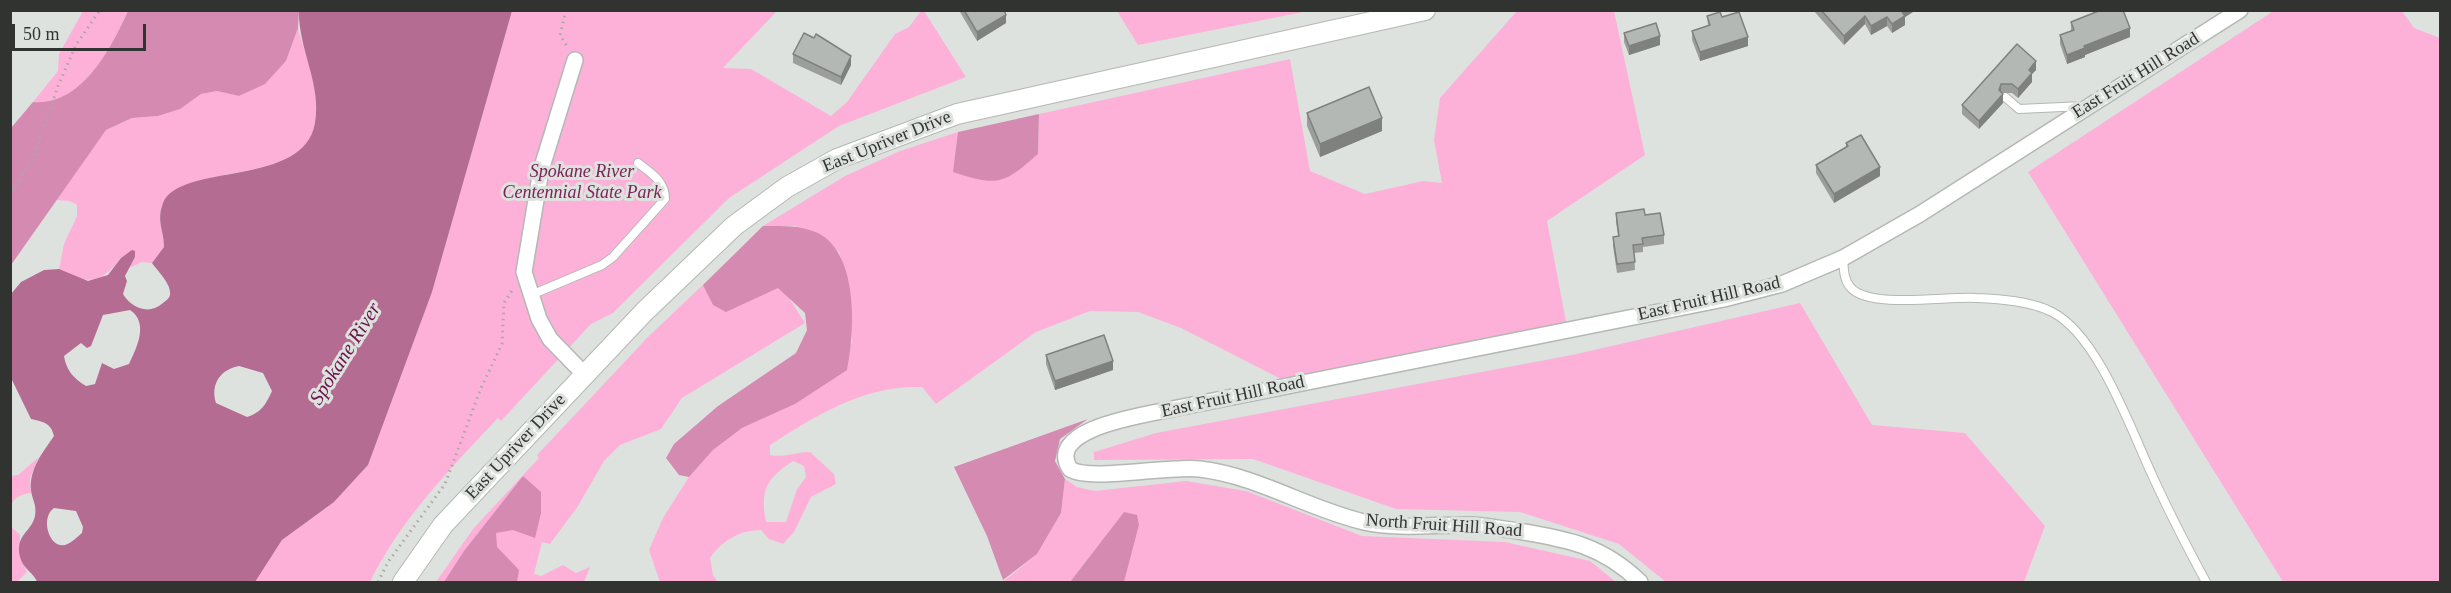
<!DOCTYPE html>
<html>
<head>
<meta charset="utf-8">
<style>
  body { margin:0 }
  #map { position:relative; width:2451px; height:593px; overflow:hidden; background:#dee2de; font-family:"Times New Roman",serif }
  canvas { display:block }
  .frame { position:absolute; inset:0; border:12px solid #313331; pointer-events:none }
  .scale { position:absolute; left:12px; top:24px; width:134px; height:27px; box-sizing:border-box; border:3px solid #313331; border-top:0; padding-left:8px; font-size:18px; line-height:21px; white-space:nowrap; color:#313331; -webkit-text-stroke:4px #dee2de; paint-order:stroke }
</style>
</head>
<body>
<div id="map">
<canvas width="2451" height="593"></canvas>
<div class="frame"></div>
<div class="scale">50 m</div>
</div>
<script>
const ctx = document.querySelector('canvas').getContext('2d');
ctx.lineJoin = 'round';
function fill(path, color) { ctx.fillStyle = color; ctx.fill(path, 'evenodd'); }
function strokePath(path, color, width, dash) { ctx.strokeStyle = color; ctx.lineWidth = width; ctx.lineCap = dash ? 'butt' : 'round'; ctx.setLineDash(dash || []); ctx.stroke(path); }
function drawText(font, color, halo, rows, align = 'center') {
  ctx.font = font + ' "Times New Roman",serif'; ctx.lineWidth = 6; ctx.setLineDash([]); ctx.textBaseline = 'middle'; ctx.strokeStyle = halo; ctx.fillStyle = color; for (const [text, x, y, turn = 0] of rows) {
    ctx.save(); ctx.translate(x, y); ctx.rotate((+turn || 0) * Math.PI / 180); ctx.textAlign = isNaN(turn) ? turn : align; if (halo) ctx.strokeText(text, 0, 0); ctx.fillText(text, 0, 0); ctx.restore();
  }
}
fill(new Path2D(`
  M2275 10 2402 11 2414 28 2440 38V582H2283L2028 172Z
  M83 11H128C111 48 82 106 33 102L58 71 59 54Z
  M512 11H777L723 68 751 69 831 116 847 102 895 34 909 27 921 11H924L966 77 839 126 729 198 613 313 591 324 501 421 498 418C450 469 401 519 370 582H255L282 540 334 502 368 465 432 292Z
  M1117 11H1308L1138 45Z
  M1517 11H1614L1645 155 1547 221 1566 322 1285 381 1181 328 1138 312 1090 311 1036 332 936 404 922 387C865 385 816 415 770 445V455C785 458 795 452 810 452L834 474 836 484 811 497 794 532 783 544 769 539 761 530C739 530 722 541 710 558L713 575 718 582H660L649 550 663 518 689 477 713 450 742 428 795 404 852 343 849 283 839 252 795 226H763L845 176 900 151 958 132 954 172 1038 154 1039 114 1290 59 1310 171 1365 194 1423 181 1442 183 1434 140 1440 98ZM793 461 804 466 806 477 797 489 786 522H766C760 490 766 479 793 461Z
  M298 28C306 57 320 92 316 122 306 187 181 162 163 203 156 222 164 229 164 247L152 263 142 262 129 268 135 257 121 258C102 283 87 286 59 269L64 244 77 216V205L70 201 54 200 106 130 132 118 158 116 179 109 201 94 217 91 239 96 264 84 286 61Z
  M751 239 805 323 682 398 661 429 620 445 604 461 578 506 550 544 542 542 534 574 541 576 563 565 576 573 590 567 584 582H436L473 529 539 458 537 455 648 337Z
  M1800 303 1872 425 1965 433 2045 526 2024 582H1666L1619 544 1520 512 1396 509 1253 459 1094 460V452L1156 433 1572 355Z
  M39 457 30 478 31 493C22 494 13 497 11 507V476L18 475Z
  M1065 479 1077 487 1095 491 1186 481 1246 491 1362 536 1505 542 1590 561 1616 582H1124L1139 525 1124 512 1070 582H1003L1037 554 1061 513Z
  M10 526 20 535V556L27 572 17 582H11Z`), '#fdb1d8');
fill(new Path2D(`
  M128 11H299L298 28 286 61 265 84 239 96 217 91 201 94 180 109 158 116 132 118 106 130 11 265V128L33 102C82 106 111 48 128 11Z
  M1039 114 1038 154C1004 184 998 187 953 172L958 132Z
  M763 226C782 226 800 225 818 233 859 254 855 332 847 370L795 404 742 428 713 450 689 477 679 475 666 458 674 444 718 406 796 353 807 330 805 313 778 288 726 312 713 305 703 285Z
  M1088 419 1060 439 1055 461 1065 479 1061 513 1037 554 1003 580 987 536 954 467Z
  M523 476 541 492V513L535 538 513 530 496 533 497 547 519 570 517 582H444L464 551Z
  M1124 512 1137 515 1139 525 1124 582H1070Z`), '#d58ab1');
fill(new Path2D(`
  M299 11H512L432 292 368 465 334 502 282 540 255 582H37C34 573 23 569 20 557 15 534 31 533 35 516 37 504 32 500 31 490 29 469 43 452 54 436 51 423 44 422 31 419L11 378V294L21 282 44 270 59 269 88 281 108 275 121 258 132 250 135 251V257L125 276 127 281 123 294C132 309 150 315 163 303 167 300 171 297 170 292 170 283 157 270 152 263L164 247C164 229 156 222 163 203 180 162 304 188 315 123 322 85 298 48 299 11ZM130 310C149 323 137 347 129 364L114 369 102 363 95 384 86 386C74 379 66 370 64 356L81 343 87 348 91 346 103 315ZM239 366 263 373 272 391C266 404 261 413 247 417L216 403C210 384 221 369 239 366ZM54 508 76 511 83 527 82 533C76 538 68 547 60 545 48 543 41 517 54 508Z`), '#b46c93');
const service = new Path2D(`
  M2005 97 2019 109 2084 106
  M1843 258C1844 268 1843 279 1851 288 1871 309 1947 296 1976 298 2000 299 2031 301 2052 312 2098 335 2131 430 2153 477 2169 512 2187 547 2206 582
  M531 295 602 265 613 257 665 199C665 181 651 173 638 163`);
const minor = new Path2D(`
  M575 60 541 170 524 272 539 319 550 339 584 374
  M1640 582C1603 546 1568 539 1518 531 1503 529 1488 526 1473 525 1436 524 1400 530 1364 522 1308 509 1258 476 1200 469 1169 465 1090 482 1070 469 1043 427 1152 414 1177 408L1724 299 1782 284 1843 258 1920 214 2240 10`);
const tertiary = new Path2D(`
  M403 582 443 525 645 311 734 226 787 187 837 159 957 114 1425 10`);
strokePath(service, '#b4b8b4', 10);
strokePath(minor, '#b4b8b4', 18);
strokePath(tertiary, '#b4b8b4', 22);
strokePath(new Path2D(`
  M566 10 560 35 568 48
  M10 196 35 154 58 86 76 45 100 10
  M378 582 388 562 445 484 481 388 502 344 504 303 513 289`), '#a7aaa7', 3, [1.5, 4.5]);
strokePath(service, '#fff', 8);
strokePath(minor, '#fff', 15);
strokePath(tertiary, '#fff', 20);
fill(new Path2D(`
  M960 10H1004L1006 23 977 41 960 12Z
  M1813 10H1916L1905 17V25L1892 33 1887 26 1871 35 1865 24 1844 45Z
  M1707 16 1722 17 1748 46 1700 61 1692 40V31L1708 26Z
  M2071 22 2130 37 2085 55V57L2067 64 2060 44V35L2071 31Z
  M1624 33 1660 45 1629 55 1624 42Z
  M2017 44 2036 70 2032 74V82L2018 98 2012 93H2002L2003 103 1979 129 1962 114V105Z
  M793 54 851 65 841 85 793 63Z
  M1307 113 1382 131 1320 157 1307 126Z
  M1846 143 1880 176 1834 203 1816 173V165L1846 147Z
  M1616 213 1645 215 1664 235V244L1643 247V252L1634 253 1635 270 1617 273 1613 246V237L1618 236 1616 222Z
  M1046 355 1113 370 1055 390 1046 364Z`), '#9b9e9b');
fill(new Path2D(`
  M1916 10 1905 17V25L1892 33V24L1901 11Z
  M1006 15V23L977 41V32Z
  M1865 16V24L1844 45V36Z
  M1887 17V26L1871 35V26Z
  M2130 28V37L2085 55V57L2067 64V55L2084 46Z
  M1660 36V45L1629 55V46Z
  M1748 37V46L1700 61V52Z
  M851 56V65L841 85V77Z
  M2036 61V70L2032 74V82L2018 98V89L2029 70Z
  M2001 84V93L2003 94V103L1979 129V121L1999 90Z
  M1382 118V131L1320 157V144Z
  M1880 167V176L1834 203V194Z
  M1113 361V370L1055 390V381Z`), '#7e817e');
const building = new Path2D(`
  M964 10H1004L1006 15 977 32Z
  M1821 10H1901L1905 16 1892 24 1887 17 1871 26 1865 16 1844 36Z
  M2101 10H2123L2130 28 2084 46 2085 48 2067 55 2060 35 2074 30 2071 22Z
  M1720 12 1722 17 1739 12 1748 37 1700 52 1692 31 1710 25 1707 16Z
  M1656 23 1660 36 1629 46 1624 33Z
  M804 33 814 38 816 34 851 56 841 77 793 54Z
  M2017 44 2036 61 2029 70 2032 73 2018 89 2012 84H2001L1999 90 2003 94 1979 121 1962 105Z
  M1369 87 1382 118 1320 144 1307 113Z
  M1861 135 1880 167 1834 194 1816 165 1848 146 1846 143Z
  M1644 209 1645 215 1660 213 1664 235 1642 238 1643 244 1633 245 1635 262 1617 264 1613 237 1619 236 1616 213Z
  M1104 335 1113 361 1055 381 1046 355Z`);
fill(building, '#b4b8b4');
strokePath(building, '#7e817e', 1.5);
drawText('18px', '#313331', '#dee2de', [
  ["East Fruit Hill Road",2136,76,-32],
  ["East Upriver Drive",887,142,-22],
  ["East Fruit Hill Road",1709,299,-13],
  ["East Fruit Hill Road",1233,397,-12],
  ["East Upriver Drive",516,447,-47],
  ["North Fruit Hill Road",1444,526,4]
]);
drawText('italic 18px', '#7a2358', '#dee2de', [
  ["Spokane River",582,172],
  ["Centennial State Park",582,193]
]);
drawText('italic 20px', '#6a124a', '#dee2de', [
  ["Spokane River",346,354,-58]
]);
</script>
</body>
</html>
